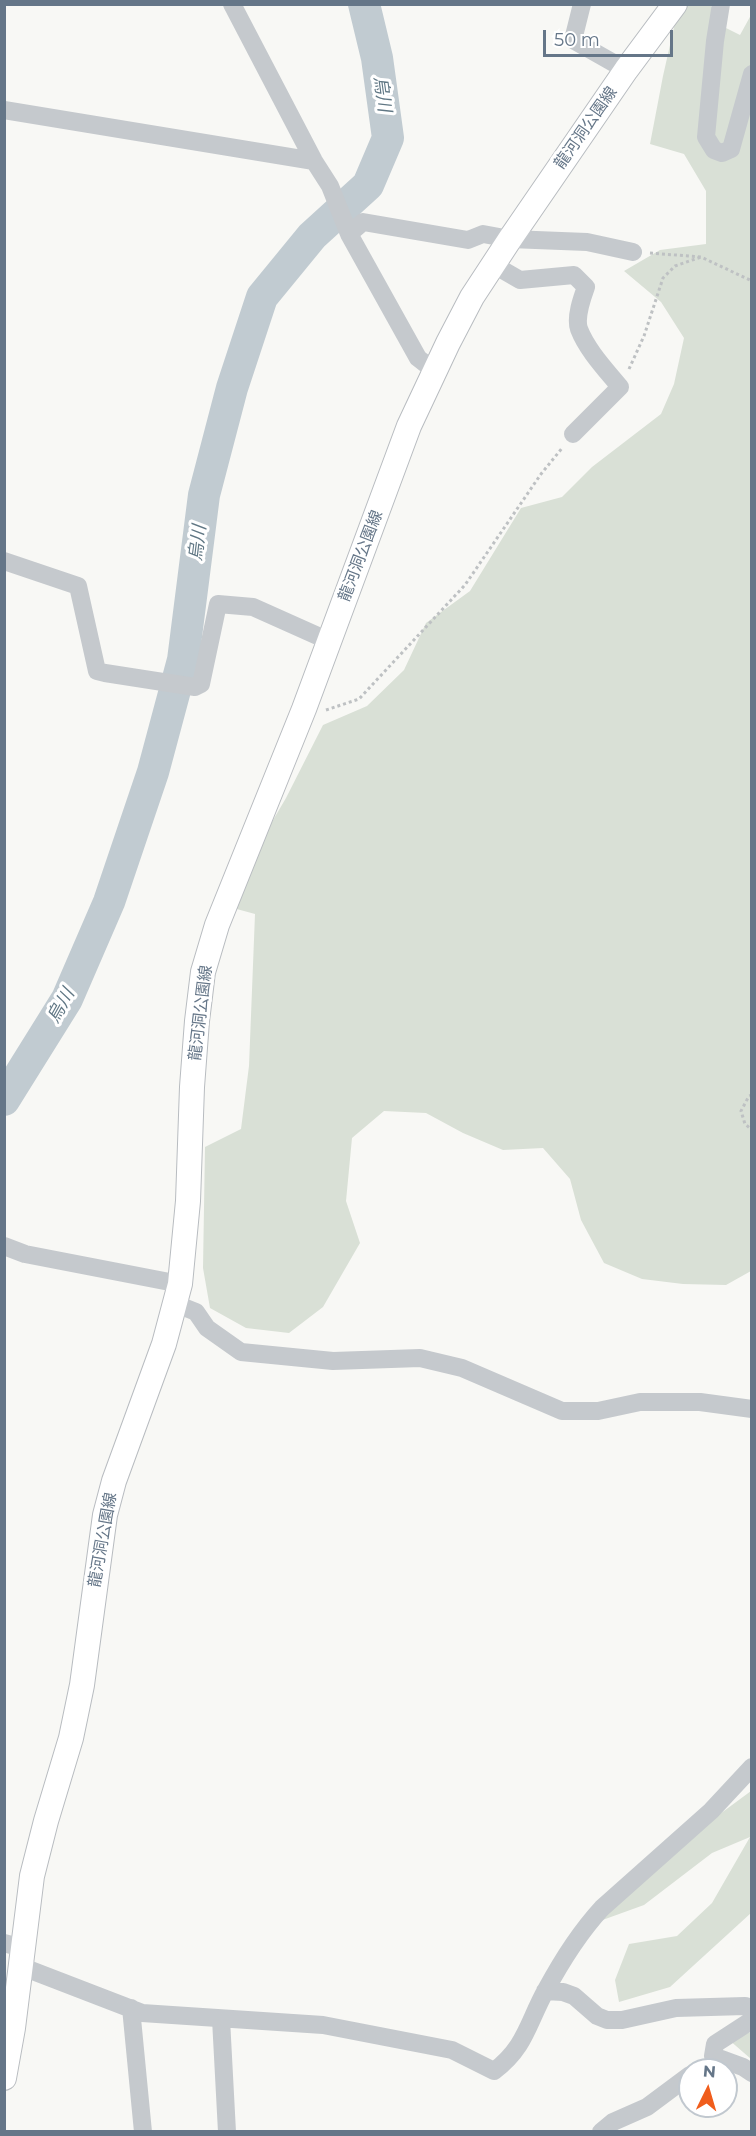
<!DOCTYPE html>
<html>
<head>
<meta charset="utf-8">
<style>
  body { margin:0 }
  #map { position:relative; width:756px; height:2136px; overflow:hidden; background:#f8f8f5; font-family:Montserrat,sans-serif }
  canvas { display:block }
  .frame { position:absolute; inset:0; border:6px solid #657688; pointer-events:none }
  .north { position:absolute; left:678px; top:2058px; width:60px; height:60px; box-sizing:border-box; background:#fff; border:2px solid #c1c8cf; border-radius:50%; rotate:5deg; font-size:16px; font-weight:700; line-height:24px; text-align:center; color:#657688 }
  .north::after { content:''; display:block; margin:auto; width:21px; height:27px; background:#f05d1c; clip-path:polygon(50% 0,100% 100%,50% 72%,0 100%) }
  .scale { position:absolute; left:543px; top:30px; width:130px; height:27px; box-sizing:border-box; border:3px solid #657688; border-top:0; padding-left:8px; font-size:18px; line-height:21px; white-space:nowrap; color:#657688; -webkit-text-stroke:4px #fff; paint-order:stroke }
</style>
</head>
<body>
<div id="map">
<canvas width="756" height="2136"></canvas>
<div class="frame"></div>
<div class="north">N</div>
<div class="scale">50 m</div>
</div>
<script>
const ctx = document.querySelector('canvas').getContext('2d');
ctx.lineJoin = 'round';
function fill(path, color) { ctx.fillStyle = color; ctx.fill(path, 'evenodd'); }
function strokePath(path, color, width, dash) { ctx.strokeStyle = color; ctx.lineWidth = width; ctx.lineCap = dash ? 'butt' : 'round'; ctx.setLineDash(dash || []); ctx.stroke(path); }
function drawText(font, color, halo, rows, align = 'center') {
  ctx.font = font + ' Montserrat,"Noto Sans JP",sans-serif'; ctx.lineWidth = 6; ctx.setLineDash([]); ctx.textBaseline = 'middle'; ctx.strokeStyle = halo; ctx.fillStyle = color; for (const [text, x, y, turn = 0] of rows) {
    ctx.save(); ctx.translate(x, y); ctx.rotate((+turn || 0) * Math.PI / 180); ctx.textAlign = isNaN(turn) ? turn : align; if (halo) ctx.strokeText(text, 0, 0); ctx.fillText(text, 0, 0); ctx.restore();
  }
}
fill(new Path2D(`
  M683 5H711L718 24 740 35 751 15V1271L726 1285 683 1284 642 1279 604 1263 581 1220 570 1179 543 1148 503 1150 463 1133 426 1113 384 1111 352 1138 346 1201 360 1243 323 1307 289 1333 246 1328 210 1308 203 1268 205 1147 241 1129 249 1066 255 914 233 908 249 861 286 798 323 725 367 706 404 670 426 623 470 591 521 508 562 497 592 467 661 414 674 384 684 338 661 302 624 271 660 250 706 244V191L684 154 650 144 663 76 677 14Z
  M751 1791V1913L670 1987 619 2002 615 1980 629 1944 677 1936 712 1903 750 1837 712 1853 644 1905 586 1926 663 1856Z
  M751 2032V2059L728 2039Z`), '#d9e0d6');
strokePath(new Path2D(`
  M4 1100 67 999 109 902 153 772 183 660 204 495 232 388 262 297 312 236 368 185 388 138 377 58 364 4`), '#c1cbd1', 32);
const major = new Path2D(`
  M4 2078 13 2028 32 1876 46 1821 71 1738 82 1685 105 1515 114 1481 164 1344 180 1284 188 1201 192 1087 197 1021 203 972 217 925 304 709 409 426 448 343 472 297 510 239 626 70 675 4`);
strokePath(major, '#b8bcc0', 26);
strokePath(new Path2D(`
  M650 253 701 257 752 281
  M629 369 644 336 663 278 675 266 701 257
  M326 710 359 699 465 585 541 474 563 447
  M752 1095 749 1096 741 1111 745 1124 752 1130`), '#bec1c3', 3, [3, 3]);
strokePath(new Path2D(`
  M232 4 314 161 330 186 349 234 418 358 436 372
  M582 4 573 40 626 70
  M721 4 715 41 706 137 714 150 722 153 731 149 752 74
  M4 110 314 161
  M349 234 363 222 468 240 483 234 510 239 587 242 633 252
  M494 265 520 280 574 275 586 287C582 298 575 317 579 329 587 350 606 370 620 387L573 434
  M4 561 78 586 97 671 105 673 195 687 201 684 218 604 253 607 329 641
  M4 1246 25 1254 180 1284
  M176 1304 196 1312 207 1328 241 1352 333 1361 420 1358 462 1368 562 1411H598L640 1402H700L752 1409
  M4 1943 22 1948
  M20 1966 142 2013 323 2025 452 2050 494 2071C526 2047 528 2022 546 1990 561 1962 580 1932 602 1908L711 1811 752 1767
  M545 1991 563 1992 574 1996 597 2016 607 2020H622L676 2008 745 2006 752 2008
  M131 2008 143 2132
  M221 2019 227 2132
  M752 2020 715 2044 713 2056 743 2067 752 2073
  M601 2132 613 2122 647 2107 690 2075`), '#c5c9cd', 18);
strokePath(major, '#fff', 24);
drawText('16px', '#657688', '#fff', [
  ["龍河洞公園線",586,128,-55],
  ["龍河洞公園線",361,556,-69],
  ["龍河洞公園線",201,1013,-83],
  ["龍河洞公園線",103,1540,-80]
]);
drawText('italic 18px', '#607784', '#fff', [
  ["烏川",382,94,82],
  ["烏川",198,543,-83],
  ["烏川",61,1006,-61]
]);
</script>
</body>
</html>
